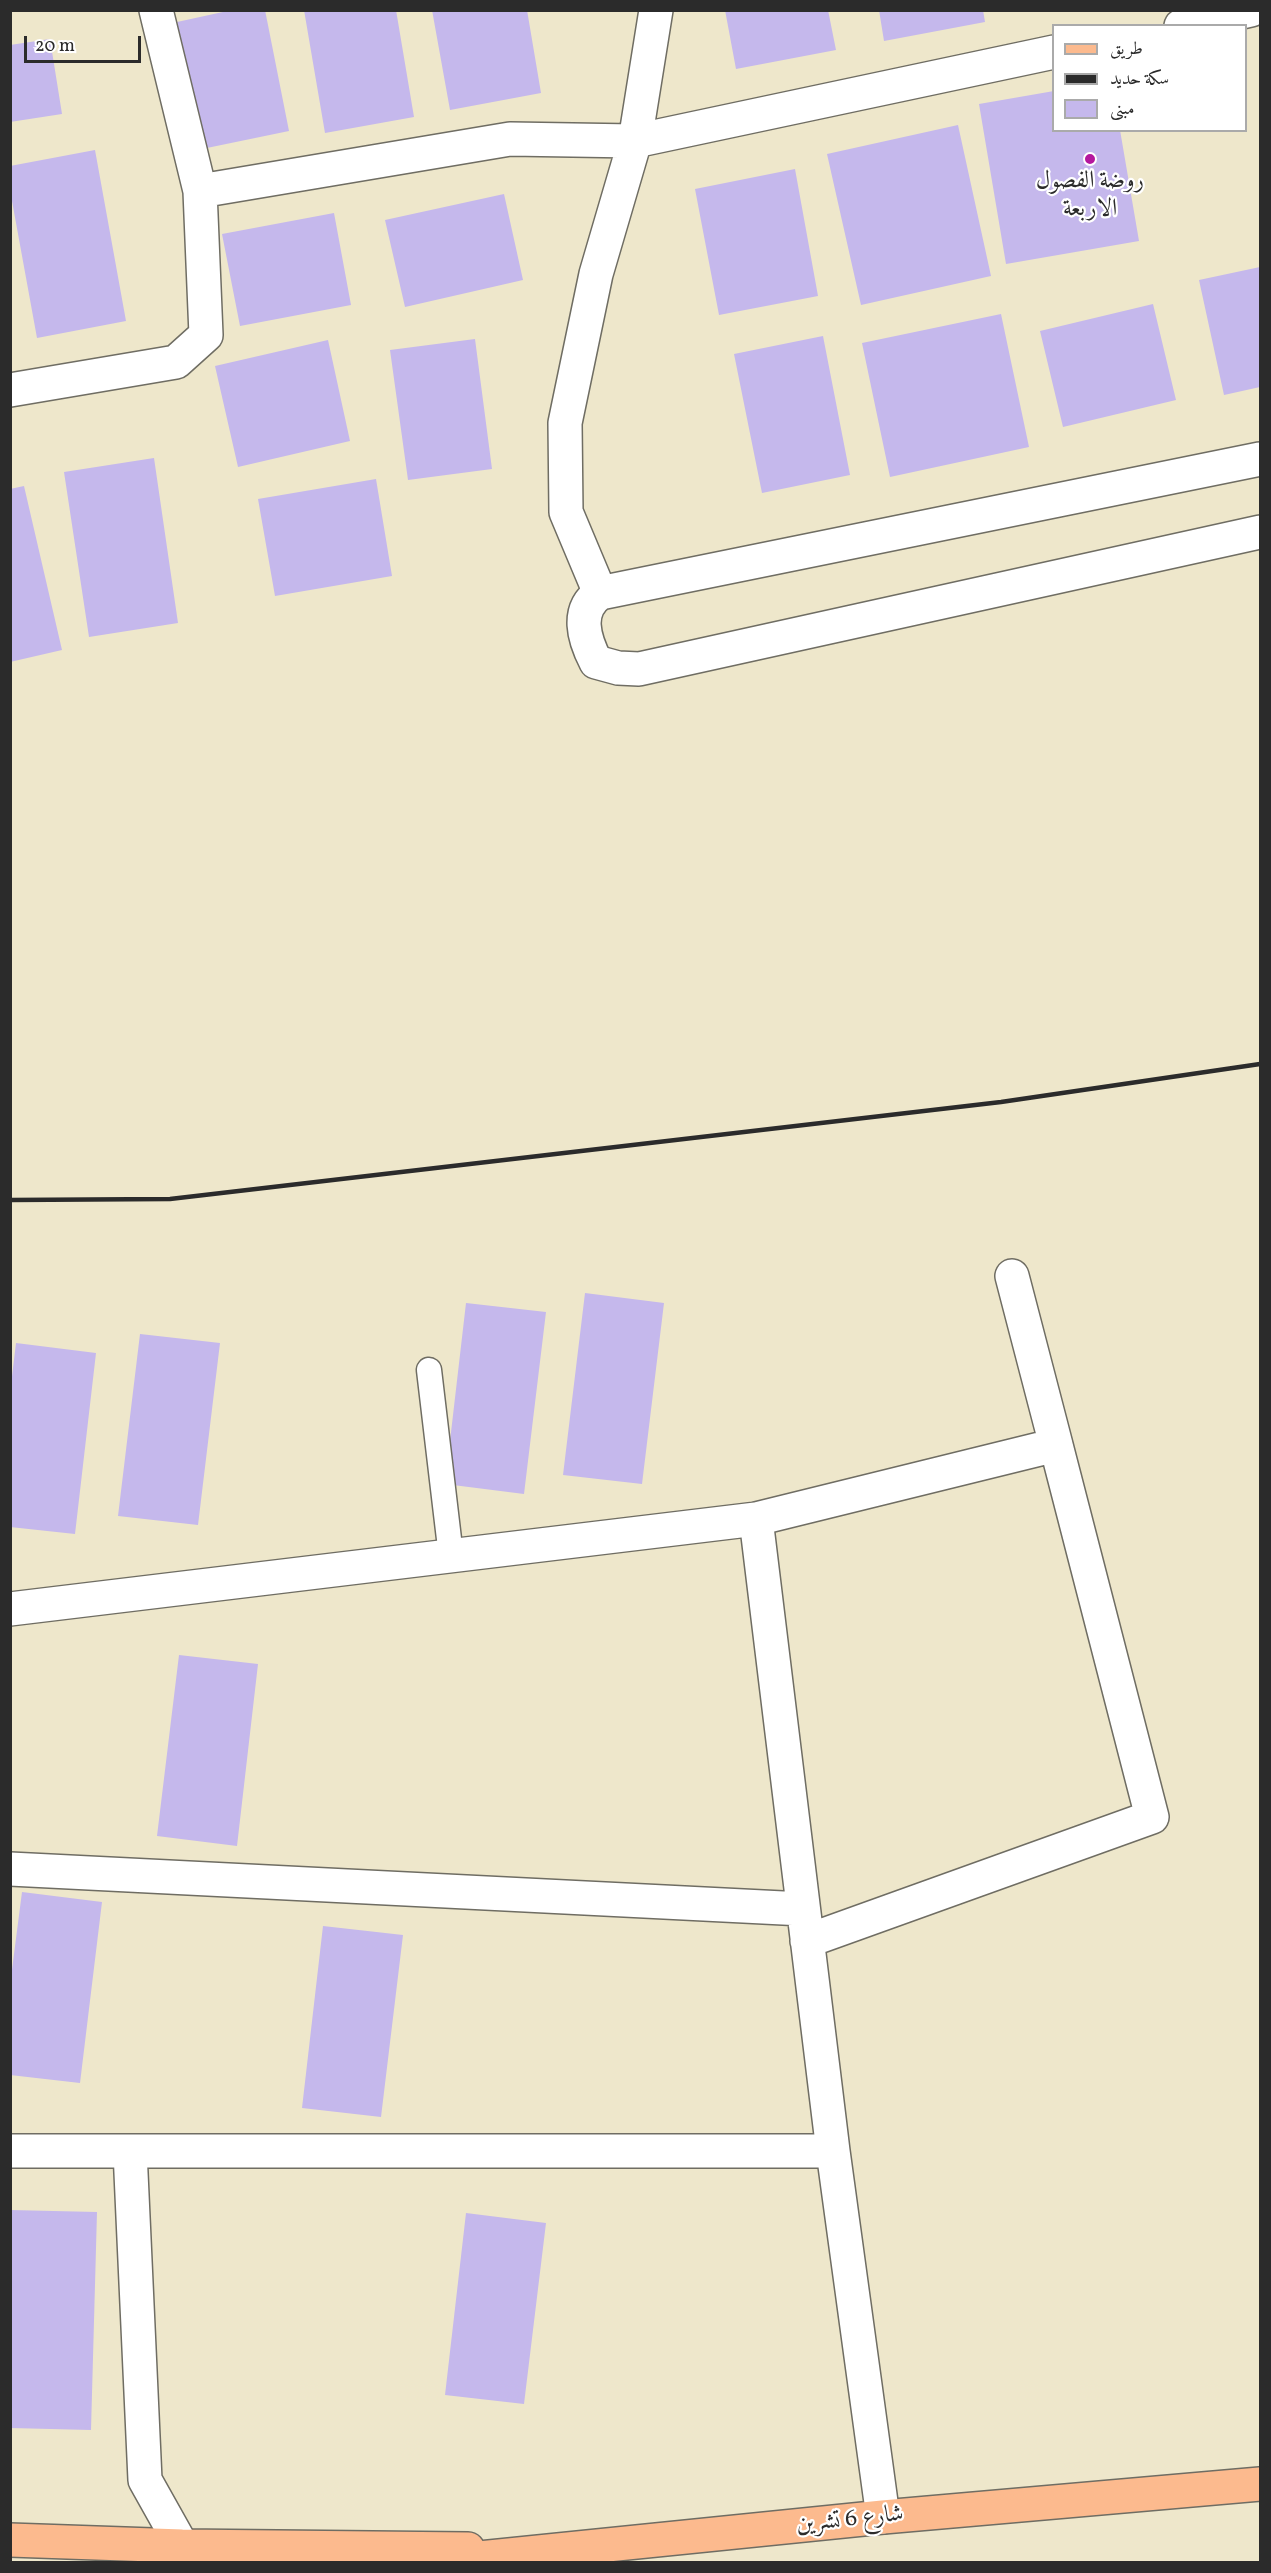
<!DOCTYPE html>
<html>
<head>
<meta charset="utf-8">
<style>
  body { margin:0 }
  #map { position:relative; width:1271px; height:2573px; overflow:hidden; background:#eee7cb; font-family:Vollkorn,Amiri,serif }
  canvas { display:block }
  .frame { position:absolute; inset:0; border:12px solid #2b2b2b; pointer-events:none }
  .legend { position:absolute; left:1052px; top:24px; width:195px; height:108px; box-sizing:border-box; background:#fff; border:2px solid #aaa; margin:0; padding:8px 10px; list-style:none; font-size:18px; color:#2b2b2b }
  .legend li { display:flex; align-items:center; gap:12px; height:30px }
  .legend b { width:30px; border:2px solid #aaa }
  .scale { position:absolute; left:24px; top:36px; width:117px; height:27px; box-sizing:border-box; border:3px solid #2b2b2b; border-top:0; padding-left:8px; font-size:18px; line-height:21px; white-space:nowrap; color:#2b2b2b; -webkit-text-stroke:4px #fff; paint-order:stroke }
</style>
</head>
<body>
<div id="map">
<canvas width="1271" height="2573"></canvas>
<div class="frame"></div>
<ul class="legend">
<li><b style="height:8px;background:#fcba8e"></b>طريق</li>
<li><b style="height:8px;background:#2b2b2b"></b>سكة حديد</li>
<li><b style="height:16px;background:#c5b8ec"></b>مبنى</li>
</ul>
<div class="scale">20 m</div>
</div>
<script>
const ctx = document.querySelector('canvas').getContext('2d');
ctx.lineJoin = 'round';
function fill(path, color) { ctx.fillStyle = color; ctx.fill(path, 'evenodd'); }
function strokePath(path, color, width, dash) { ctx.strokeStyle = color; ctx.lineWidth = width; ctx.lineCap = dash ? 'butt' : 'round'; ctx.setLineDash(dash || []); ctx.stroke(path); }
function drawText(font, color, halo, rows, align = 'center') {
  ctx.font = font + ' Vollkorn,Amiri,serif'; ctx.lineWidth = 4.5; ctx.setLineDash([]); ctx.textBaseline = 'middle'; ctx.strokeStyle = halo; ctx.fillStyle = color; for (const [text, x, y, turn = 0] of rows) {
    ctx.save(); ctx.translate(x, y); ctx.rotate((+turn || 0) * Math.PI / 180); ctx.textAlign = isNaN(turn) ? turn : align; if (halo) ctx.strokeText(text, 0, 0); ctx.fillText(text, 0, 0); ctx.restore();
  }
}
fill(new Path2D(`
  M232 10H265L289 131 202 149 177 22Z
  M304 10H396L414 117 325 133Z
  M432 10H527L541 93 450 110Z
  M725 10H828L836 50 736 69Z
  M879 10H983L985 22 884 41Z
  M50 39 62 114 10 122V45Z
  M1054 91V130H1120L1139 241 1006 264 979 104Z
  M958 125 991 276 861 305 827 154Z
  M95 150 126 321 37 338 10 190V166Z
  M795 169 818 296 719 315 695 189Z
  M504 194 523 280 405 307 385 220Z
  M334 213 351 305 240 326 222 234Z
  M1260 267V387L1224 395 1199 280Z
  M1153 304 1176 400 1063 427 1040 331Z
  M1001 314 1029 447 890 477 862 343Z
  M823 336 850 475 762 493 734 354Z
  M475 339 492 469 408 480 390 350Z
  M328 340 350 441 238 467 215 366Z
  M154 458 178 623 89 637 64 472Z
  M376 479 392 576 275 596 258 499Z
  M24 486 62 650 10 662V489Z
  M585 1293 664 1303 642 1484 563 1475Z
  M466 1303 546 1312 524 1494 445 1484Z
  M140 1334 220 1343 198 1525 118 1516Z
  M16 1343 96 1353 75 1534 10 1527V1393Z
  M179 1655 258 1664 237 1846 157 1836Z
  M22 1892 102 1902 80 2083 10 2075V1985Z
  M323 1926 403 1935 381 2117 302 2108Z
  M10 2210 97 2212 91 2430 10 2428Z
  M466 2213 546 2223 524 2404 445 2395Z`), '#c5b8ec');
const service = new Path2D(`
  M429 1370 451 1556`);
const minor = new Path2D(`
  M156 10 200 191 510 139 635 141 1054 52
  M1181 26 1251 10
  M10 390 176 362 206 335 200 191
  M1260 459 600 593C575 610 584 639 596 662L618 668 639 669 1260 532
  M600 593 566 512 565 423 596 274 635 141 656 10
  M1012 1276 1056 1445
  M756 1519 1056 1445 1152 1817 807 1941
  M10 1609 756 1519 833 2151 883 2517
  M10 1869 803 1909
  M10 2151H833
  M130 2151 145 2480 182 2546`);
const primary = new Path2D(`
  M10 2540 182 2546 468 2549
  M440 2562 883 2517 1260 2484`);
strokePath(service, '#6f6d63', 27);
strokePath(minor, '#6f6d63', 36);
strokePath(primary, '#6f6d63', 36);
strokePath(service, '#fff', 24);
strokePath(minor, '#fff', 33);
strokePath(primary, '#fcba8e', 33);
strokePath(new Path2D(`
  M10 1200 170 1199 1001 1102 1260 1064`), '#2b2b2b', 4.5);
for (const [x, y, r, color] of [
  [1090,159,6,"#b5179e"]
]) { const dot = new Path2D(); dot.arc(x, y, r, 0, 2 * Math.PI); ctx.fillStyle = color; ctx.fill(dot); strokePath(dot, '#fff', 2); }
drawText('24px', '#2b2b2b', '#fff', [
  ["روضة الفصول",1090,183],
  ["الاربعة",1090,211]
]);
drawText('24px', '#2b2b2b', '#fff', [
  ["شارع 6 تشرين",850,2521,-6]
]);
</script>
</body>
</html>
